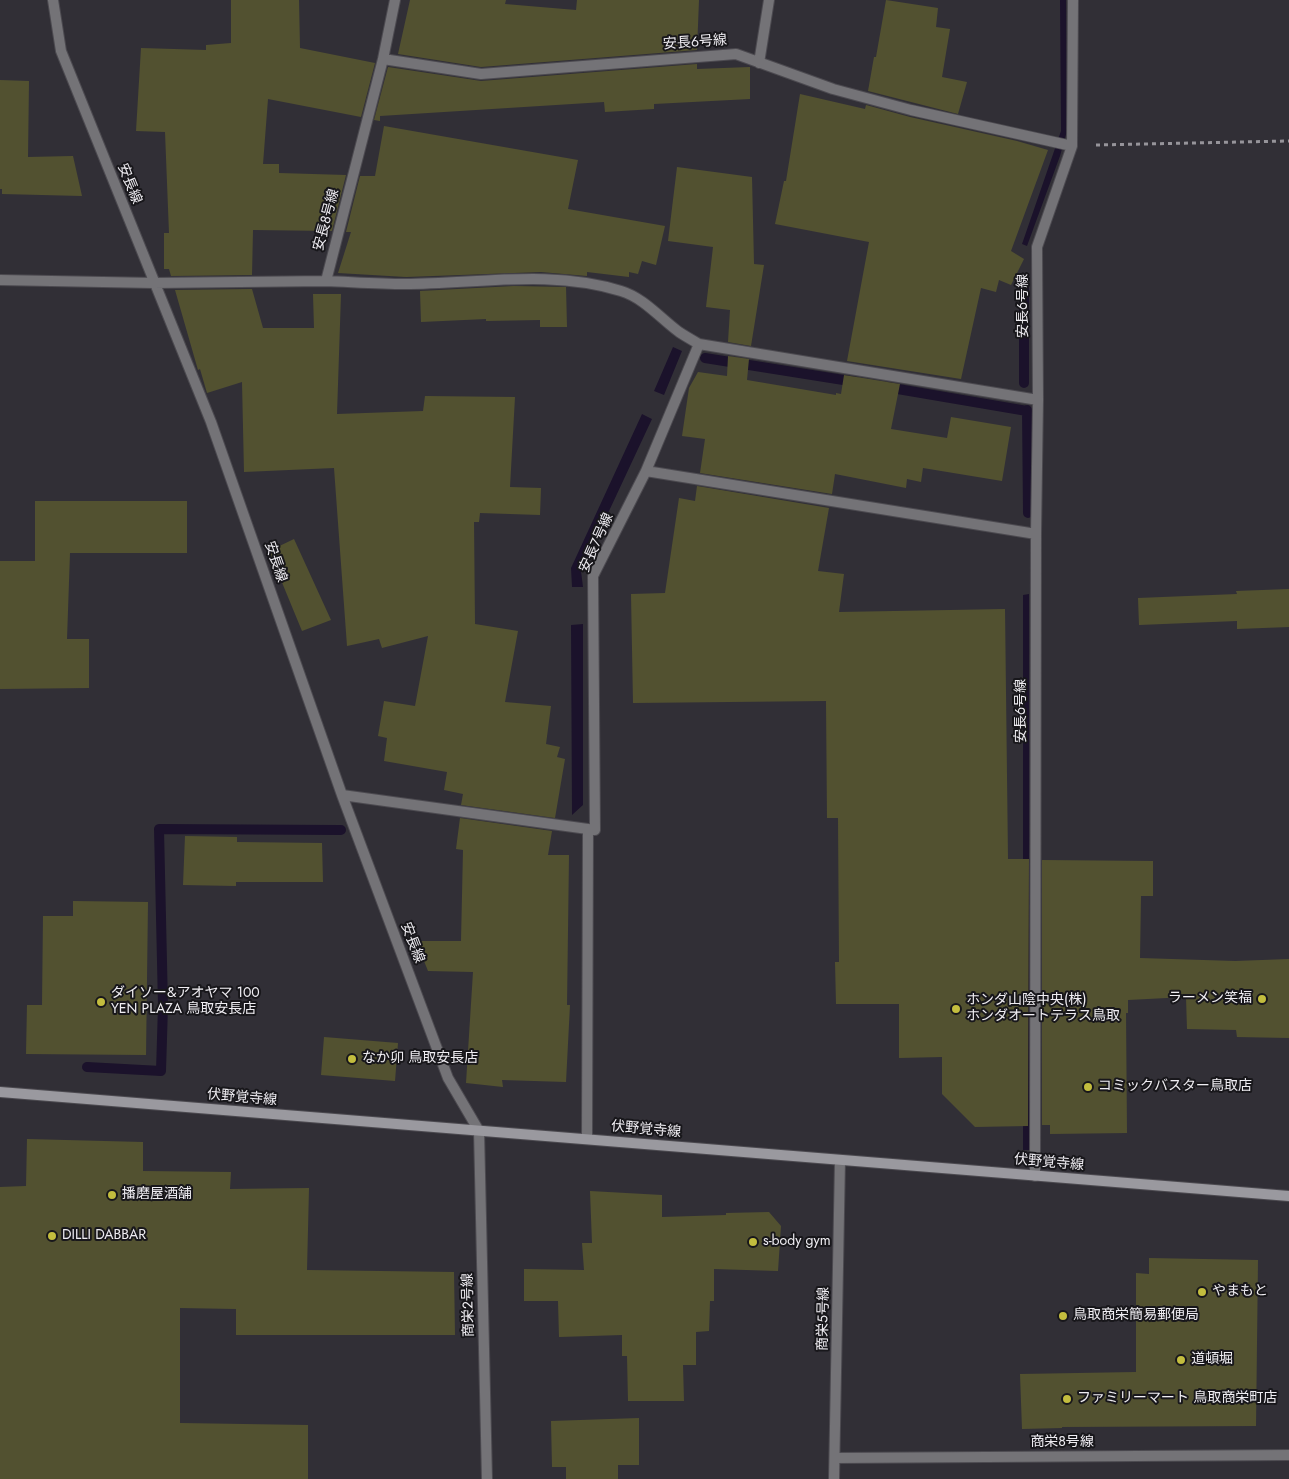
<!DOCTYPE html>
<html>
<head>
<meta charset="utf-8">
<style>
  body { margin:0 }
  canvas { display:block; background:#312f36 }
</style>
</head>
<body>
<canvas width="1289" height="1479"></canvas>
<script>
const ctx = document.querySelector('canvas').getContext('2d');
ctx.lineJoin = 'round';
function fill(path, color) { ctx.fillStyle = color; ctx.fill(path, 'evenodd'); }
function strokePath(path, color, width, dash) { ctx.strokeStyle = color; ctx.lineWidth = width; ctx.lineCap = dash ? 'butt' : 'round'; ctx.setLineDash(dash || []); ctx.stroke(path); }
function drawText(font, color, halo, rows, align = 'center') {
  ctx.font = font + ' Jost,"Noto Sans JP",sans-serif'; ctx.lineWidth = 4; ctx.setLineDash([]); ctx.textBaseline = 'middle'; ctx.strokeStyle = halo; ctx.fillStyle = color; for (const [text, x, y, turn = 0] of rows) {
    ctx.save(); ctx.translate(x, y); ctx.rotate((+turn || 0) * Math.PI / 180); ctx.textAlign = isNaN(turn) ? turn : align; if (halo) ctx.strokeText(text, 0, 0); ctx.fillText(text, 0, 0); ctx.restore();
  }
}
fill(new Path2D(`
  M1060 0H1066L1067 131 1060 156 1027 246 1022 244 1061 131Z
  M673 347 682 351 664 395 654 391Z
  M642 414 652 419 581 571 583 587H572L571 568Z
  M1029 594 1030 1150H1023V595Z
  M583 624V805L572 815 571 625Z`), '#1b122b');
strokePath(new Path2D(`
  M705 358 856 382
  M1024 383V287
  M886 387 1027 411
  M1027 410 1028 513
  M87 1067 161 1071 163 1006 159 829 341 830`), '#1b122b', 10);
fill(new Path2D(`
  M231 0H299L300 48 375 63 361 117 268 99 263 164H279V173L346 175 332 231 253 230 252 275 171 276 169 269H164V233H169L165 132 136 131 141 48 206 50V45L231 43Z
  M410 0H506L505 4 576 10 577 0H699L697 50 481 67 398 54Z
  M886 0 938 8 936 27 950 29 942 77 967 82 958 114 868 91 874 57H876Z
  M697 64V69L750 67V99L654 104V109L605 112 604 102 380 116V121L374 120 388 67 481 81Z
  M0 80 29 81 28 157 73 156 82 196 2 194V189H0Z
  M800 94 865 109 866 105 910 117 1017 141 1048 150 1011 251 1024 259 1011 285 999 280 996 292 981 288 961 379 847 361 869 242 775 224 784 181H786Z
  M384 126 578 160 568 209 665 226 656 265 642 261 638 274 629 272V277L587 272V276L541 272 406 277 338 273 351 232H346L360 176H375Z
  M677 167 752 177 754 264 764 265 751 346 728 342 730 310 706 307 713 247 668 241Z
  M514 286 566 287 567 327H540V320L486 321V319L421 322 420 291Z
  M252 289 263 328H314L313 294H341L337 414 423 411 425 396 515 397 510 487 541 488 540 515 480 513 479 522H474L475 624 518 631 505 702 551 706 546 744 560 747 557 757 565 759 555 818 461 805 463 794 444 790 447 772 384 761 387 738 378 736 384 701 415 706 428 636 382 648 379 639 347 646 334 468 244 472 242 382 207 393 200 369 198 370 175 290Z
  M728 356 749 359 747 380 836 395V393L841 394 844 375 900 384 891 429 947 438 951 417 1011 427 1002 481 923 468 921 482 907 479 906 488 835 474 832 494 700 473 705 439 682 436 689 388 698 372 727 376Z
  M697 486 829 508 818 571 844 574 839 612 1005 609 1008 859H1029L1028 1126 975 1127 942 1094V1057L899 1058V1004H836L835 962H839L838 818H827L826 701 633 703 631 594 665 593 679 498 695 501Z
  M35 501H187V553H70L67 639H89V688L0 689V561H35Z
  M294 539 331 620 302 631 269 551Z
  M1289 589V627L1237 629V621L1139 625 1138 598 1237 594 1236 591Z
  M460 818 552 831 548 855H569L567 1005H570L566 1082 502 1080 503 1087 466 1083 473 972 428 971 416 941H461L463 850 456 849Z
  M185 836 237 837V842L322 843 323 882H236V886L183 885Z
  M1042 860 1153 861V896H1141L1140 958 1235 961 1289 959V1038L1237 1037 1236 1030 1187 1029 1186 997 1128 1000V1013H1126L1127 1133 1050 1134V1125H1042Z
  M73 901 148 902 146 1055 26 1054 27 1005H42L43 916H73Z
  M324 1037 398 1043 395 1081 321 1075Z
  M27 1139 143 1142V1171L231 1172 230 1189 309 1188 307 1270 454 1272 455 1335H236V1309L180 1308V1423L308 1425V1479H0V1187L26 1186Z
  M590 1191 662 1195V1217L726 1215V1213L769 1212 781 1226 778 1271 714 1269V1301H710L709 1331 696 1332V1365H683L684 1401H628L627 1356H622V1335L559 1337 558 1301H524V1269L584 1270 582 1243H592Z
  M1149 1258 1258 1260 1256 1426 1062 1427V1428L1022 1429 1020 1374 1136 1372V1273L1149 1274Z
  M639 1418V1465H618V1479H566V1467H552L551 1421Z`), '#525130');
const minor = new Path2D(`
  M53 0 61 51 211 422 342 795 448 1078 479 1131 487 1479
  M383 59 481 74 736 54 833 89 911 110 1072 146 1037 247 1038 400 1036 534 1035 1176
  M759 63 769 0
  M1072 146 1073 0
  M0 280 154 283 326 281 383 59 395 0
  M326 281C352 282 379 284 405 284 476 284 551 269 621 291 644 298 660 318 679 332 685 336 692 340 699 344L1038 400
  M646 471 699 344
  M342 795 595 830 593 576 646 471 1036 534
  M587 1139 588 829
  M835 1458 1289 1455
  M834 1479 840 1160`);
const secondary = new Path2D(`
  M0 1092 1289 1196`);
strokePath(minor, '#4c4a50', 12);
strokePath(secondary, '#4c4a50', 12);
strokePath(new Path2D(`
  M1096 145 1289 141`), '#96949a', 3, [4, 4]);
strokePath(minor, '#747377', 10);
strokePath(secondary, '#9a999f', 10);
for (const [x, y, r, color] of [
  [1262,999,5,"#c3bd3e"],
  [101,1002,5,"#c3bd3e"],
  [956,1009,5,"#c3bd3e"],
  [352,1059,5,"#c3bd3e"],
  [1088,1087,5,"#c3bd3e"],
  [112,1195,5,"#c3bd3e"],
  [52,1236,5,"#c3bd3e"],
  [753,1242,5,"#c3bd3e"],
  [1202,1292,5,"#c3bd3e"],
  [1063,1316,5,"#c3bd3e"],
  [1181,1360,5,"#c3bd3e"],
  [1067,1399,5,"#c3bd3e"]
]) { const dot = new Path2D(); dot.arc(x, y, r, 0, 2 * Math.PI); ctx.fillStyle = color; ctx.fill(dot); strokePath(dot, '#18171b', 2); }
drawText('14px', '#efedf2', '#18171b', [
  ["安長6号線",695,43,-4],
  ["安長線",129,184,68],
  ["安長8号線",327,220,-75],
  ["安長6号線",1024,306,-90],
  ["安長7号線",597,543,-66],
  ["安長線",275,562,71],
  ["安長6号線",1022,711,-90],
  ["安長線",412,943,69],
  ["伏野覚寺線",242,1098,5],
  ["伏野覚寺線",646,1130,5],
  ["伏野覚寺線",1049,1163,5],
  ["商栄2号線",469,1305,-91],
  ["商栄5号線",824,1319,-89],
  ["商栄8号線",1062,1443]
]);
drawText('14px', '#efedf2', '#18171b', [
  ["ダイソー&アオヤマ 100",111,994],
  ["YEN PLAZA 鳥取安長店",111,1010],
  ["ラーメン笑福",1252,999,"right"],
  ["ホンダ山陰中央(株)",966,1001],
  ["ホンダオートテラス鳥取",966,1017],
  ["なか卯 鳥取安長店",362,1059],
  ["コミックバスター鳥取店",1098,1087],
  ["播磨屋酒舗",122,1195],
  ["DILLI DABBAR",62,1236],
  ["s-body gym",763,1242],
  ["やまもと",1212,1292],
  ["鳥取商栄簡易郵便局",1073,1316],
  ["道頓堀",1191,1360],
  ["ファミリーマート 鳥取商栄町店",1077,1399]
], 'left');
</script>
</body>
</html>
